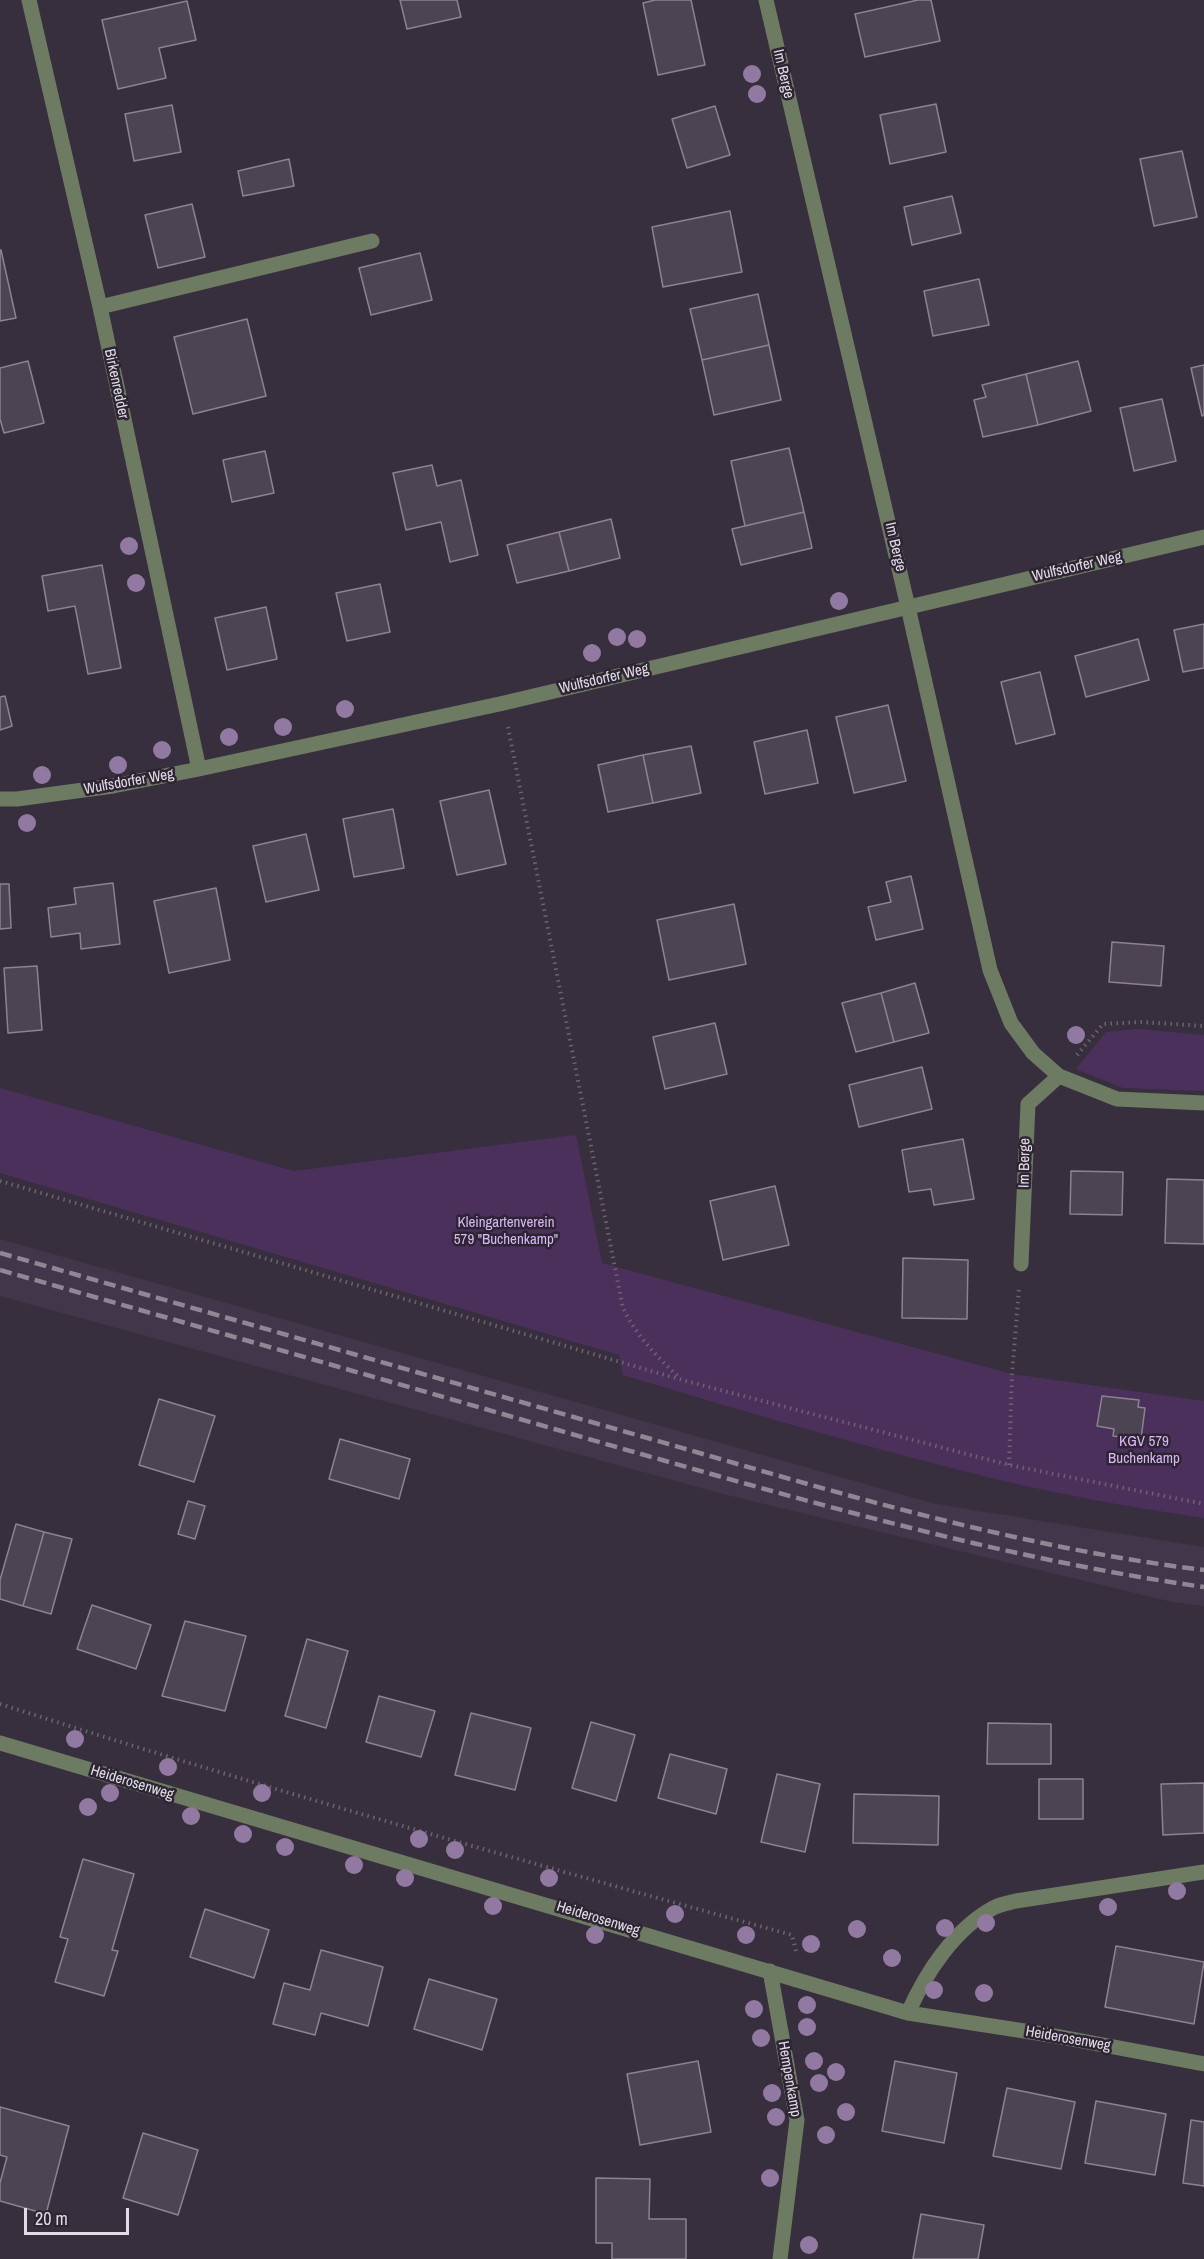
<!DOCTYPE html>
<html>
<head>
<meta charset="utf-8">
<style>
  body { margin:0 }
  #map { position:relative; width:1204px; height:2259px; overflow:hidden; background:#372f3d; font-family:"Archivo Narrow",sans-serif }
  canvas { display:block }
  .scale { position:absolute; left:24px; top:2208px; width:105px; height:27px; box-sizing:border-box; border:3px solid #e0dbe4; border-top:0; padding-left:8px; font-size:18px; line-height:21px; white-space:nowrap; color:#e0dbe4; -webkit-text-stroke:4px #2d2533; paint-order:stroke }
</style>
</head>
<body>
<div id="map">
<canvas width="1204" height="2259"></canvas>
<div class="scale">20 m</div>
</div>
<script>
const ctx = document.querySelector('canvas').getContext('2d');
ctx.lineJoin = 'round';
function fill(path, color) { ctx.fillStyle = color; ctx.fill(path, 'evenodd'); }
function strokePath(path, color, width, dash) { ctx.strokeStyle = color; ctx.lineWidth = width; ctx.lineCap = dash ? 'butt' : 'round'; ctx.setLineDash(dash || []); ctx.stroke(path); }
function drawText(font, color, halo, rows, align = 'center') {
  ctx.font = font + ' "Archivo Narrow",sans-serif'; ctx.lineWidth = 5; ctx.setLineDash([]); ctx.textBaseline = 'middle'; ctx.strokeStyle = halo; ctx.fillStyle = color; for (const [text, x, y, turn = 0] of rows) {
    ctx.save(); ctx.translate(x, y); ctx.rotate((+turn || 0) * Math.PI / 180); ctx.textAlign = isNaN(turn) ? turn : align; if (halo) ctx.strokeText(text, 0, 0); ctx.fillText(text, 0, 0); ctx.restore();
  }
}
fill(new Path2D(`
  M0 1239 936 1504 1204 1547V1606L1172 1602 727 1495 0 1296Z`), '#42364a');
fill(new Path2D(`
  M1138 1029 1204 1035V1091L1123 1088 1076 1069 1106 1032Z
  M0 1088 294 1171 576 1135 602 1263 1012 1374 1204 1401V1518C1138 1508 1072 1497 1008 1482 878 1451 750 1413 623 1375L619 1355 0 1173Z`), '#4b305c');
const building = new Path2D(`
  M400 0H457L461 17 407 29Z
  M655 0H691L705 65 658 75 643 3Z
  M918 0H931L940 41 865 57 855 14Z
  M187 1 196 40 159 48 166 78 118 89 102 20Z
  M936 104 946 152 890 164 880 115Z
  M172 105 181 152 134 161 125 114Z
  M715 106 730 155 687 168 672 119Z
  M1182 151 1197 217 1154 226 1140 159Z
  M289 159 294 186 243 196 238 171Z
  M952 196 961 233 912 245 904 207Z
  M192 204 205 257 158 268 145 215Z
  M730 211 742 272 663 287 652 227Z
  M1 250 16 318 0 321V250Z
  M420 253 432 300 371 315 359 268Z
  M979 279 989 325 933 336 924 291Z
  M758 294 769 345 702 360 690 309Z
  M247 319 266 396 193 414 174 337Z
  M769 345 781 400 714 415 702 360Z
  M28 361 44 423 4 433 0 419V368Z
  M1078 361 1091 411 1038 425 1026 374Z
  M1204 365V415L1202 416 1191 368Z
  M1026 374 1038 425 983 437 974 400 986 397 982 385Z
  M1162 399 1176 461 1134 471 1120 408Z
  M789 448 804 512 745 526 731 461Z
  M265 451 274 493 232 502 223 460Z
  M432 465 437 486 461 480 478 555 450 562 441 522 406 530 393 473Z
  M804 512 812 548 741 565 732 529Z
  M611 519 620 558 569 571 559 532Z
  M559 532 569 571 517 583 507 545Z
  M102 565 121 668 88 674 75 606 48 611 42 576Z
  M380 584 390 632 347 641 336 593Z
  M266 607 277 659 227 670 215 618Z
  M1204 624V668L1183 672 1174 630Z
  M1138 639 1149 680 1086 697 1075 656Z
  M1040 672 1055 734 1016 744 1001 682Z
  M5 696 12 726 0 730V697Z
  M888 705 906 781 854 793 836 717Z
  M807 730 818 783 765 794 754 742Z
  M691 746 701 793 653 803 643 755Z
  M643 755 653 803 608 812 598 765Z
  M489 790 506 864 457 875 440 801Z
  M393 809 404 868 354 877 343 819Z
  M306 834 319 890 266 902 253 846Z
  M911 876 923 929 876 940 868 907 891 902 886 882Z
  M113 883 120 944 81 949 80 933 51 937 48 908 76 904 74 888Z
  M0 884H9L11 928 0 929Z
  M216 888 230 960 169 973 154 901Z
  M734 904 746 964 669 980 657 920Z
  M1112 942 1164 946 1161 986 1109 982Z
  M37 966 42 1030 8 1033 4 968Z
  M915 983 929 1033 894 1042 881 993Z
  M881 993 894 1042 856 1052 842 1003Z
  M715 1023 727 1074 665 1089 653 1037Z
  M922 1067 932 1109 859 1127 849 1085Z
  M963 1139 974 1199 934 1205 931 1189 909 1192 902 1150Z
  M1071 1171 1123 1172 1122 1215 1070 1214Z
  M1167 1179 1204 1180V1244L1165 1243Z
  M775 1186 789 1245 723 1260 710 1201Z
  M903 1258 968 1260 967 1319 902 1318Z
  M1102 1396 1139 1400 1138 1407 1145 1408 1141 1439 1113 1436 1114 1429 1097 1426Z
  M159 1399 215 1416 194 1482 139 1465Z
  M340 1439 410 1459 399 1499 329 1479Z
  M188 1501 205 1506 195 1539 178 1534Z
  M16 1524 44 1532 23 1606 0 1599V1580Z
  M44 1532 72 1539 51 1614 23 1606Z
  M92 1605 151 1625 136 1669 77 1649Z
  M185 1621 246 1636 225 1711 162 1696Z
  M307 1639 348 1651 326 1728 285 1716Z
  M379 1696 435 1711 421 1757 366 1742Z
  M471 1713 531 1728 515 1790 455 1775Z
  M591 1722 635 1735 616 1801 572 1788Z
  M988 1723 1051 1724V1764H987Z
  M670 1754 727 1769 716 1814 658 1798Z
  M777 1774 820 1784 805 1852 761 1842Z
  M1039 1779H1083V1819H1039Z
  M1204 1783V1833L1163 1835 1161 1784Z
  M854 1794 939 1796 938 1845 853 1843Z
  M83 1859 134 1874 112 1950 118 1951 104 1996 55 1982 68 1939 60 1937Z
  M205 1909 269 1930 254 1978 190 1957Z
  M1116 1946 1204 1962 1194 2024 1105 2007Z
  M321 1950 383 1967 368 2026 321 2013 315 2035 273 2024 284 1983 310 1990Z
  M429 1979 497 1999 482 2050 414 2029Z
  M698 2061 711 2132 640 2145 627 2074Z
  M895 2061 957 2073 944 2143 882 2131Z
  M1007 2088 1075 2102 1061 2169 993 2156Z
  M1096 2101 1166 2114 1155 2175 1085 2163Z
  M0 2107 69 2126 46 2214 0 2201V2183L7 2157 0 2155Z
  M1191 2120 1204 2122V2186L1183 2183Z
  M143 2133 198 2150 178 2215 123 2198Z
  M596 2178 650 2179 649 2219H686V2259H612V2243H596Z
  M921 2214 984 2225 978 2259H913Z`);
fill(building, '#4d4453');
strokePath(building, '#8c8293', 1.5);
strokePath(new Path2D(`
  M508 727 623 1308C637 1337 658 1358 681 1379
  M1077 1055 1103 1024 1141 1022 1204 1026
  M0 1181 682 1380 1009 1465 1204 1504
  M1009 1465 1012 1374 1019 1288
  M0 1704C262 1788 526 1862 792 1935L797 1955`), '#6b6470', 4, [1.5, 4.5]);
strokePath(new Path2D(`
  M29 0 100 307 199 769
  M766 0 908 607 990 970 1011 1023 1033 1053 1059 1076 1117 1099 1204 1103
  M100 307 372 241
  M0 799H17L113 786 199 769 504 703 1204 537
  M1021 1264 1028 1104 1059 1076
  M0 1743 908 2013 1050 2035 1204 2064
  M770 1971 797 2120 780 2259
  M908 2013C926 1972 954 1930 993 1908 1000 1904 1008 1903 1016 1901L1204 1872`), '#6d7b63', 15);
strokePath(new Path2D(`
  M0 1253C215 1314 429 1376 644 1437 829 1490 1013 1547 1204 1570
  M0 1270C207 1329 413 1388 620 1448 813 1503 1005 1559 1204 1587`), '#8f8894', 4.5, [12, 6]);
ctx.fillStyle = '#9179a2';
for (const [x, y] of [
  [752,74],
  [757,94],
  [129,546],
  [136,583],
  [839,601],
  [617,637],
  [637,639],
  [592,653],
  [345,709],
  [283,727],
  [229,737],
  [162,750],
  [118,765],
  [42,775],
  [27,823],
  [1076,1035],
  [75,1739],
  [168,1767],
  [110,1793],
  [262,1793],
  [88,1807],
  [191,1816],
  [243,1834],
  [419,1839],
  [285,1847],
  [455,1850],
  [354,1865],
  [405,1878],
  [549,1878],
  [1177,1891],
  [493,1906],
  [1108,1907],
  [675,1914],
  [986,1923],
  [945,1928],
  [857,1929],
  [595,1935],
  [746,1935],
  [811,1944],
  [892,1958],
  [934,1990],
  [984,1993],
  [807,2005],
  [754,2009],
  [807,2027],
  [761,2038],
  [814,2061],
  [836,2072],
  [819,2083],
  [772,2093],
  [846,2112],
  [776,2117],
  [826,2135],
  [770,2178],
  [809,2245]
]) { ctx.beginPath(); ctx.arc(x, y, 9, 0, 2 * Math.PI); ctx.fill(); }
drawText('15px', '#e0dbe4', '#2d2533', [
  ["Im Berge",783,74,77],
  ["Birkenredder",116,384,78],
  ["Im Berge",895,547,77],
  ["Wulfsdorfer Weg",1077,567,-13],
  ["Wulfsdorfer Weg",604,679,-13],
  ["Wulfsdorfer Weg",129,782,-10],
  ["Im Berge",1025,1163,-89],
  ["Heiderosenweg",132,1783,17],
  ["Heiderosenweg",598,1919,17],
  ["Heiderosenweg",1068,2039,10],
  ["Hempenkamp",789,2079,80]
]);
drawText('15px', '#dbb6f5', '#2d2533', [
  ["Kleingartenverein",506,1223],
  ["579 \"Buchenkamp\"",506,1240],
  ["KGV 579",1144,1442],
  ["Buchenkamp",1144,1459]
]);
</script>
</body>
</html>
